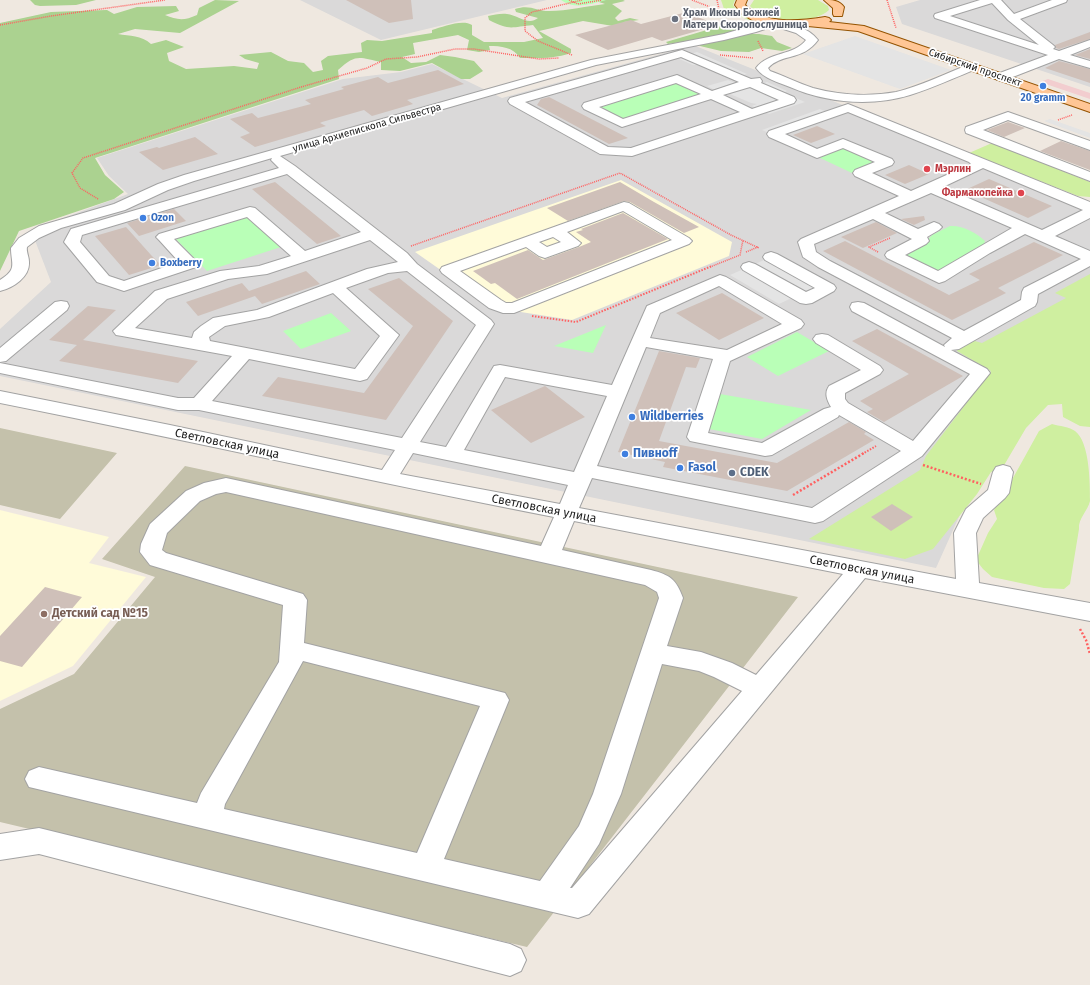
<!DOCTYPE html>
<html>
<head>
<meta charset="utf-8">
<style>
  body { margin:0 }
  canvas { display:block; background:#efe8e0 }
</style>
</head>
<body>
<canvas width="1090" height="985"></canvas>
<script>
const ctx = document.querySelector('canvas').getContext('2d');
ctx.lineJoin = 'round';
function fill(path, color) { ctx.fillStyle = color; ctx.fill(path, 'evenodd'); }
function strokePath(path, color, width, dash) { ctx.strokeStyle = color; ctx.lineWidth = width; ctx.lineCap = dash ? 'butt' : 'round'; ctx.setLineDash(dash || []); ctx.stroke(path); }
function drawText(font, color, halo, rows, align = 'center') {
  ctx.font = font + ' "Fira Sans",sans-serif'; ctx.lineWidth = 3.5; ctx.setLineDash([]); ctx.textBaseline = 'middle'; ctx.strokeStyle = halo; ctx.fillStyle = color; for (const [text, x, y, turn = 0] of rows) {
    ctx.save(); ctx.translate(x, y); ctx.rotate((+turn || 0) * Math.PI / 180); ctx.textAlign = isNaN(turn) ? turn : align; if (halo) ctx.strokeText(text, 0, 0); ctx.fillText(text, 0, 0); ctx.restore();
  }
}
fill(new Path2D(`
  M300 0H547L381 40Z
  M920 0H1090V87L902 24 896 7Z
  M693 45 1090 204V330L1019 383 936 568 0 376V329L51 282 31 230 128 194 109 176 97 158 343 79 401 72 432 64 502 98Z`), '#dad9d9');
fill(new Path2D(`
  M1048 79 1090 93V99L1040 82Z`), '#f2cdcf');
fill(new Path2D(`
  M621 180 732 242 729 256 572 320 495 308 415 252Z
  M0 510 109 537 89 563 146 577 73 666 0 701Z`), '#fffbd9');
fill(new Path2D(`
  M0 428 117 453 60 519 0 505Z
  M185 466 798 597 527 947 0 822V709L74 674 155 577 102 559Z`), '#c4c1ab');
fill(new Path2D(`
  M721 0H735L733 5 735 8 743 14 767 22 761 26 757 24V23L723 10 724 9Z
  M754 0H818L828 6 829 10C815 25 762 22 750 6Z
  M992 143 1090 182V197L1078 196 969 153Z
  M1090 274V427L1080 426 1063 417 1062 404 1048 405 1026 428 1003 467 991 472 977 494 933 549 905 559 809 539 920 470 926 456 991 371 957 351V346L971 340 982 343 1066 298 1055 293Z
  M1052 424C1059 426 1070 427 1075 431 1090 442 1090 484 1090 501 1088 511 1078 518 1079 529L1070 584 1064 589 1044 588 992 577 983 569 976 560 988 533 997 519 994 510 1003 496 1039 431Z`), '#cfefa0');
fill(new Path2D(`
  M30 0H96L76 5 40 6 35 5Z
  M215 0 239 1 180 33 135 29 118 34C130 36 141 35 151 44L166 40 184 47 167 53 169 61 186 69 234 66 257 69 259 63 245 59 239 55 271 52 288 61 304 63 313 72 323 70 321 61 328 56 362 52 361 43 367 40 382 41 432 33V30C443 27 462 19 472 25V35L484 42H524L543 38 533 25C511 27 510 31 489 20L488 16C494 15 501 13 507 14 518 15 528 26 538 18L516 12 515 9C530 4 536 11 549 11 568 11 587 6 605 4L593 0H623L625 1 612 4 622 11 615 18 618 21 630 18 639 20 624 22 619 27 583 21 539 31 571 49V53C554 59 537 58 520 58 513 47 501 46 489 46L490 50 479 52 467 50 469 40 458 35 413 43 415 54 402 57 411 63 426 62 440 55 455 57 474 61 483 71 470 79H461L432 63 400 71 381 70V62C358 57 356 54 338 70L339 79 95 158 105 175 124 192 114 199 19 231 0 271V23L51 12 107 10 114 14 137 7 176 6 179 11 165 15C177 20 184 21 197 15L199 8Z
  M734 22H744L749 25C727 37 693 40 668 44L666 42Z
  M743 34H759L772 36 777 42 792 48 782 51 761 48 749 52 721 51 700 46 698 43Z`), '#abd290');
fill(new Path2D(`
  M561 0H606C591 4 574 10 561 0Z
  M675 83 703 96 625 120 599 106Z
  M839 149C849 147 869 155 876 163L852 173 818 157Z
  M249 215 284 246 207 271 175 238Z
  M950 226C962 225 977 233 985 241L984 244 964 255 946 270 935 272 907 256V253L923 245 932 235Z
  M331 313 351 331 301 349 283 331Z
  M606 325 593 353 554 346Z
  M797 332 829 351 778 376 747 357Z
  M720 394 811 410 762 439 709 429Z`), '#b9ffb7');
fill(new Path2D(`
  M855 36 951 70 900 89 803 54Z
  M697 52 747 74 740 76 759 85 767 82 787 91 784 93 805 102 769 114 752 106 757 104 751 103 730 94 735 92 728 89 719 92 707 86 728 80 735 83 740 82 702 65H693L677 58Z
  M820 109 827 112 769 133 762 130Z
  M1050 119 1090 133V138L1044 121Z
  M771 257 821 284 779 304 730 275Z`), '#e4e4e4');
fill(new Path2D(`
  M346 0H411L413 19 389 23Z
  M683 13 690 14 718 25 662 41 652 37 608 50 575 35 631 20 641 24Z
  M1090 32V39L1059 49 1056 48 1055 45Z
  M1090 49V59L1075 55Z
  M1059 61 1090 69V83L1045 68Z
  M438 70 464 84 407 100 413 104 372 116 364 110 322 122 320 123 326 126 255 147 240 137 250 133 230 119 252 113 258 118 311 104 305 100 344 89 341 87 378 77 388 83Z
  M549 97 628 138 609 144 537 105 541 99Z
  M1008 122 1025 128 1004 137 987 130Z
  M817 126 835 134 811 143 793 135Z
  M195 137 218 154 163 170 139 152 157 147 159 148Z
  M1061 141 1090 151V170L1040 151Z
  M909 165 929 174 905 184 885 175Z
  M989 179 1052 206 1028 218 965 190Z
  M275 182 341 236 317 244 252 189Z
  M620 182 654 202 699 227 684 233 630 202 624 201 568 221 547 208Z
  M174 209 186 221 139 236 127 223Z
  M623 213 668 239 517 299 495 283 491 284 473 271 528 250 543 260 579 247 591 242 576 232 583 230 581 229Z
  M924 216 925 220 914 225 901 219Z
  M876 222 897 233 863 248 841 237Z
  M126 227 151 255 161 265 129 275 95 236Z
  M845 241 949 295 980 280 969 274 1034 242 1063 255 998 288 1006 293 952 320 823 251Z
  M306 271 320 284 262 304 255 296 198 316 186 302 242 283 249 291Z
  M399 278 453 321 386 420 262 396 278 377 364 393 413 326 368 289Z
  M722 293 764 318 719 340 676 313Z
  M88 306 116 310 83 340 198 361 178 383 59 361 77 345 49 340Z
  M877 329 963 376 884 422 867 412 873 409 860 401 909 374 852 341Z
  M659 351 700 358 696 368 686 367 659 441 777 463 849 422 866 432 864 434 874 440 787 491 663 467 665 462 618 452Z
  M545 386 585 417 531 443 491 410Z
  M892 504 913 517 891 531 871 517Z
  M45 587 82 597 22 667 0 661V636Z`), '#cfc0b9');
const minor = new Path2D(`
  M980 0H1001L1014 14 1052 0H1067L1066 2 1020 19 1053 45 1055 47 1053 49 1059 51 1090 40V47L1070 55 1090 61V68L1059 59 1005 80H997L995 77 997 74 1048 55 935 18 934 16 935 14ZM992 3 1008 20 1039 45 950 16Z
  M774 19C789 23 808 27 818 40 803 61 782 53 768 68L770 71C784 76 798 83 813 88 839 95 869 97 896 92 921 86 944 74 968 65H976L978 67 976 69C954 78 933 88 910 95 871 107 827 103 790 87 778 82 764 79 756 68 769 51 794 56 806 40L796 33 774 26 756 32 724 40 596 65 280 156 295 166 407 253 417 264 491 320 494 324 420 442 446 447 494 366 500 365 612 385 647 306 720 275 726 277 801 320 804 324 801 328 730 361 708 433 762 443 824 409 831 407C827 400 824 393 829 386L861 370 816 343 813 339 816 335 822 334 828 335 880 366 883 370 880 374 845 393V399L848 403 913 441 970 374 852 311 850 307 852 303 858 302 864 303 945 347 944 345 952 338 818 267 803 257 798 242 801 239 899 196 855 176 853 173 855 170 875 162 843 148 817 158 769 137 767 134 769 131 848 104 1090 202V218L1055 236 1090 251V266L1038 294 1037 302 1035 306 959 349 951 350 987 369 990 373 922 456 823 521 815 523 592 478 579 508 956 579 954 533 966 509 988 490 993 472 996 467 1003 465 1010 467 1013 472 1009 493 1005 498 983 518 976 533 979 583 1090 603V621L865 578 589 914 578 918 29 787 25 779 29 771 39 767 197 803 201 793 279 662 283 605 150 565 140 552 141 544 150 524 186 491 204 483 226 478 541 546 554 517C369 481 185 440 0 403V391L170 425 382 470 395 450 199 410H178L0 373V363L178 398H194L232 356 122 336 116 335 113 331 155 291 220 271 259 266 291 256 247 217 174 239 196 261 198 264 196 267 124 291 97 282 64 242 71 229 279 168 271 160 272 158 194 181 168 190 125 210 61 228 39 238 27 247C26 252 29 256 29 262 30 277 13 288 0 291V280C18 269 11 264 11 248L19 238 39 226 114 204 158 184 184 175 591 60 724 34ZM848 112 969 162 971 164 911 191 872 173 892 165 894 162 892 159 843 139 817 149 785 134ZM983 168 1083 210 1042 230 943 187ZM287 174 361 232 305 251 255 208 250 207 159 234 156 237 159 240 179 262 124 281 109 276 80 242 82 235ZM931 193 1012 228 938 271 905 255 926 244 929 241 927 237 939 230 942 227 939 224 934 222 918 229 885 213ZM873 219 912 239 887 252 885 255 887 258 939 283 945 281 990 253 1025 234 1081 259 1024 288 1022 292 1021 300 964 331 830 261 816 252 814 244ZM370 240 398 262 367 269 257 310 213 318 201 326 194 332 192 338 135 328 167 299 228 279 267 274ZM407 271 476 325 402 438 212 401 249 359 360 381 367 379 399 335 346 288 388 273ZM719 286 782 324 727 350 650 338 660 313ZM333 293 380 336 355 369 210 341 209 337 225 326 269 317ZM646 347 713 359 687 437 690 441 765 456 772 455 838 417 839 415 901 451 812 508 597 466ZM505 377 607 396 574 472 464 450ZM413 453 568 485 560 504 400 474ZM226 492 645 585 657 592 659 598 593 794 579 826 540 881 444 859 509 700 505 693 304 643 307 600 303 594 166 553 162 550 167 533 200 501 216 494ZM574 521 843 574 756 675 732 663 701 652 667 646 683 598C676 579 670 575 651 570L562 550ZM303 661 480 706 417 853 224 809 225 804ZM662 664 699 671 714 677 742 691 572 888H570L599 844 621 794Z
  M682 50 751 79 760 78 762 81 761 83 794 97 796 100 794 103 632 156 600 154 510 104 508 101 510 98ZM681 57 739 82 712 91 677 75 584 103 582 106 584 109 622 127 711 99 740 112 631 148 608 147 525 102ZM676 83 701 94 623 119 599 107ZM750 87 779 100 752 109 723 95Z
  M1008 112 1090 141V150L1008 120 983 130 1090 172V181L966 133 965 130 966 127Z
  M624 202 629 203 689 238 692 241 689 244 514 313H503L489 308 442 273 440 270 442 267ZM623 211 672 240 512 303H506L501 300 460 271 526 247 539 256 545 258 578 246 581 243 567 232ZM553 237 561 242 547 247 539 242Z
  M771 252 777 254 834 285 836 288 834 291 812 303 806 304 800 303 743 270 741 267 743 264 749 262 755 264 806 292 815 288 765 260 763 257 765 254Z
  M61 301 67 302 69 306 67 310 6 361 0 362V348L55 302Z
  M39 828 510 944 521 949 526 960 521 971 510 976 39 854 0 860V834Z`);
const major = new Path2D(`
  M737 0H747L745 5C764 25 800 21 825 17L829 18 831 20 829 22 864 26 1090 104V112L858 31 808 26 792 27 767 24 752 20 742 14 735 5Z
  M824 0C832 0 839 0 844 7L842 16H834L833 14V8Z`);
strokePath(minor, '#a3a3a3', 2);
strokePath(major, '#945300', 2);
strokePath(new Path2D(`
  M569 0 578 4 602 0
  M692 0 731 15
  M717 0 719 9H717
  M887 0 896 28
  M691 15 712 8
  M0 25 51 16 165 0
  M758 41 763 51
  M572 55 538 41 525 31V18L532 12 582 0
  M720 55 753 58
  M1058 120 1072 115
  M98 199 80 188 72 173 83 158 301 87 367 68 386 59 417 57 455 49H474L539 59 559 58
  M411 246 620 173 731 235 759 248
  M746 252 758 247
  M878 252 869 247 890 238
  M710 267 740 255 743 240`), '#ff6161', 1.5, [1, 1]);
strokePath(new Path2D(`
  M532 316 576 322 712 266
  M862 454 876 446`), '#ff6161', 2, [1.5, 1.5]);
strokePath(new Path2D(`
  M923 465 981 484
  M793 495 864 453
  M1080 629 1086 640 1090 654`), '#ff6161', 2.5, [2, 2]);
fill(minor, '#fff');
fill(major, '#ffc695');
for (const [x, y, r, color] of [
  [675,19,4,"#6b7280"],
  [1043,86,4,"#3f7fe0"],
  [927,169,4,"#e0444e"],
  [1021,193,4,"#e0444e"],
  [143,218,4,"#3f7fe0"],
  [152,263,4,"#3f7fe0"],
  [632,417,4,"#3f7fe0"],
  [625,454,4,"#3f7fe0"],
  [680,468,4,"#3f7fe0"],
  [732,473,4,"#5c6f8a"],
  [44,614,4,"#8d6e63"]
]) { const dot = new Path2D(); dot.arc(x, y, r, 0, 2 * Math.PI); ctx.fillStyle = color; ctx.fill(dot); strokePath(dot, '#fff', 1.5); }
drawText('bold 10px', '#5b616d', '#fff', [
  ["Храм Иконы Божией",683,13],
  ["Матери Скоропослушница",683,25]
], 'left');
drawText('10px', '#1c1c1c', '#fff', [
  ["Сибирский проспект",975,68,19],
  ["улица Архиепископа Сильвестра",367,128,-16]
]);
drawText('bold 10px', '#366cbe', '#fff', [
  ["20 gramm",1043,98,"center"],
  ["Ozon",151,218],
  ["Boxberry",160,263]
], 'left');
drawText('bold 10px', '#be3a42', '#fff', [
  ["Мэрлин",935,169],
  ["Фармакопейка",1013,193,"right"]
], 'left');
drawText('bold 12px', '#366cbe', '#fff', [
  ["Wildberries",640,417],
  ["Пивноff",633,454],
  ["Fasol",688,468]
], 'left');
drawText('12px', '#1c1c1c', '#fff', [
  ["Светловская улица",227,444,12],
  ["Светловская улица",544,509,11],
  ["Светловская улица",862,570,11]
]);
drawText('bold 12px', '#4e5e75', '#fff', [
  ["CDEK",740,473]
], 'left');
drawText('bold 12px', '#785e54', '#fff', [
  ["Детский сад №15",52,614]
], 'left');
</script>
</body>
</html>
